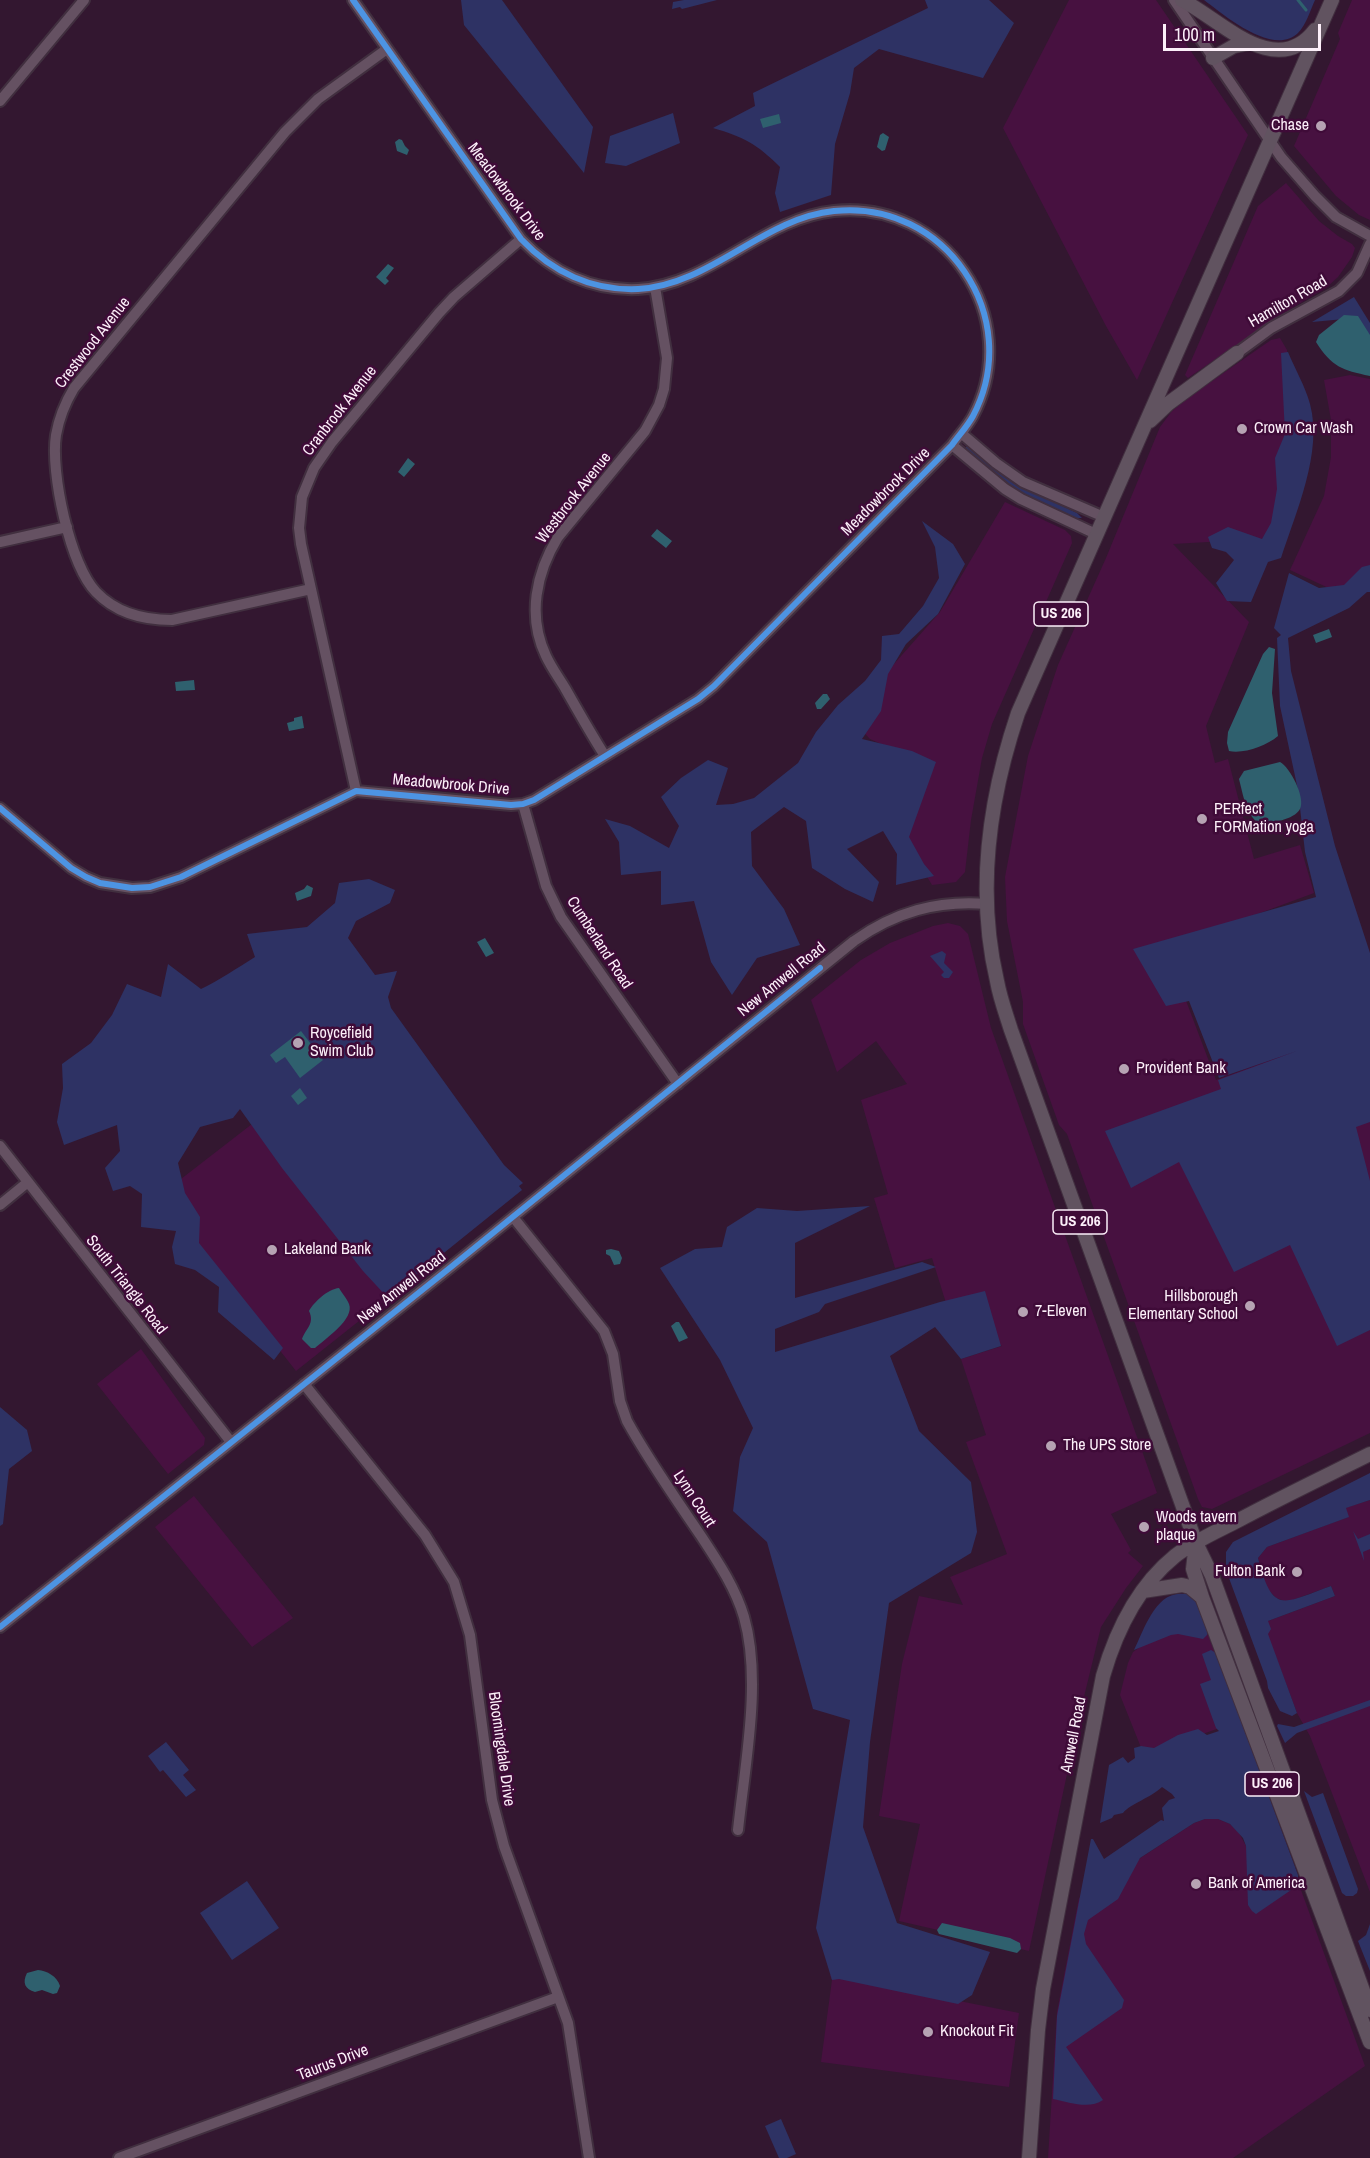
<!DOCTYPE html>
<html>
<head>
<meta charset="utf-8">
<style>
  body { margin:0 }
  #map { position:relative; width:1370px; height:2158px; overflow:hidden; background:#331730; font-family:"Archivo Narrow",sans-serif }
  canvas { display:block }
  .scale { position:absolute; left:1163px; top:24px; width:158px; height:27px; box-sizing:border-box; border:3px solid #fceff9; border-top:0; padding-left:8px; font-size:18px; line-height:21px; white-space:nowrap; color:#fceff9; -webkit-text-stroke:4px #3f0b38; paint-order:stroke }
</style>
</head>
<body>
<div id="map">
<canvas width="1370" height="2158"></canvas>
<div class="scale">100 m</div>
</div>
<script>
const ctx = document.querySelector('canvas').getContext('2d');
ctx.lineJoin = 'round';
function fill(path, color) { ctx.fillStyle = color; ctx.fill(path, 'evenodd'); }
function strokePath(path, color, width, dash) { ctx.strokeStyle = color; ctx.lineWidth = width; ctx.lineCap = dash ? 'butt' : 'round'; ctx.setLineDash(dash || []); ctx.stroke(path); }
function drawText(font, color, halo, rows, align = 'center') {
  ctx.font = font + ' "Archivo Narrow",sans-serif'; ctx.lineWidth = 5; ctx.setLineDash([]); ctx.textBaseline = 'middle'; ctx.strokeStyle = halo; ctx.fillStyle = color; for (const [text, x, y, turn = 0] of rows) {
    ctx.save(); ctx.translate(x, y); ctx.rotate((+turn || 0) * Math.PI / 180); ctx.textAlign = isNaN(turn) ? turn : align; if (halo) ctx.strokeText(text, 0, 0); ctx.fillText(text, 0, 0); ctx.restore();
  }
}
fill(new Path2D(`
  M1069 0H1156L1248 135 1137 380 1106 326 1003 128Z
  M1352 0H1370V220L1359 215 1336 196 1294 146 1340 39 1338 33Z
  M1286 183 1319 221 1338 236 1352 244 1355 248 1352 257 1338 277 1327 287 1282 314 1188 378 1185 375 1258 206Z
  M1280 338 1287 350 1288 444 1278 538 1173 544 1249 622 1206 726 1215 763 1228 759 1254 859 1300 845 1314 893 1155 952 1185 998 1216 1080 1355 1029 1370 1071V1433L1212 1509 1202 1507 1198 1499 1067 1134 1059 1125 1023 1024V1002L1007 921 1005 877 1028 756 1058 665 1106 558 1160 427 1172 411 1186 399 1271 340Z
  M1350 375 1370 379V576L1335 591 1290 570 1324 496 1331 457V420L1324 380Z
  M1005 502 1065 530 1071 536 1072 543 992 724 982 758 971 820 965 872 956 882 932 885 904 838 931 766 870 739 848 716 940 612Z
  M948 923 960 926 968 934 991 1028 1157 1493 1111 1514 1131 1550 1128 1553 1143 1566 1126 1588 1101 1627 1081 1709 1029 1951 899 1921 920 1824 879 1816 902 1664 919 1596 963 1605 950 1577 1007 1554 966 1442 986 1435 961 1359 1002 1346 946 1303 932 1258 895 1268 874 1198 888 1194 861 1100 907 1084 876 1041 837 1072 811 1000 861 960 890 943 933 926Z
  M252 1124 388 1298 296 1371 159 1196Z
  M141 1349 205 1438 204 1445 168 1474 97 1384Z
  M194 1496 293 1618 252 1647 155 1527Z
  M1370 1500V1892L1310 1736 1297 1713 1267 1634 1268 1621 1335 1596 1331 1586 1287 1602 1276 1598 1266 1587 1258 1558 1267 1547 1348 1517 1345 1508Z
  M1174 1631 1200 1638 1208 1634 1239 1721 1144 1755 1120 1695 1128 1663 1133 1652 1147 1642Z
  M1205 1819H1218L1230 1824 1239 1833 1246 1846 1297 1879 1365 2066 1233 2158H1048L1057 2012 1079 1898 1194 1823Z
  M830 1975 1019 2013 1009 2087 821 2062 832 1980Z`), '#471140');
fill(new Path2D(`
  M461 0H502L593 127 584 173 464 25Z
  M684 0H717L682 9 680 7 672 9 673 2Z
  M925 0H989L1014 23 983 78 879 49 854 68 850 93 835 144 831 195 780 212 775 193 780 167C757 144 744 137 713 128L755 106 753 93 928 8Z
  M1204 0H1315C1310 11 1306 25 1298 33 1273 57 1224 15 1204 0Z
  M673 113 680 143 626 166 605 163 610 136Z
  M1354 297 1370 323V343L1355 318 1312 322Z
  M1288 352C1295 369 1305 386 1310 404 1323 452 1296 512 1281 558L1268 562 1251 602 1227 601 1216 583 1234 560 1226 552 1212 548 1208 537 1228 527 1262 539 1271 523 1277 489 1275 458 1285 434 1281 353Z
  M969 446 1014 483 1077 513 1082 518H1076L1015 490 965 450 966 447Z
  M922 521 953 544 965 564 938 614 906 644 888 674 881 711 862 739 912 751 936 762 909 837 924 864 934 876 896 885 897 854 883 831 847 849 879 882 873 902 845 889 812 868 806 821 784 807 751 832 752 866 784 909 800 945 757 958 732 995 711 962 694 901 661 905V871L621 875 619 842 605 819 630 826 669 848 679 826 661 797 681 778 708 760 728 768 716 805 733 804 754 798 798 763 816 732 838 705 865 681 881 660 882 636 899 634 923 606 939 578 935 547Z
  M1370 565V592H1367L1349 608 1288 638 1291 671 1335 846 1370 953V1122L1356 1127 1370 1181V1330L1337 1346 1290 1245 1234 1272 1179 1162 1131 1188 1105 1131 1221 1089 1218 1080 1297 1051 1219 1078 1189 1001 1166 1006 1133 949 1316 897 1305 852 1298 790 1280 706 1277 638 1281 635 1274 628 1289 573 1319 588 1344 585 1362 567Z
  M369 879 395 890 390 903 356 921 348 938 375 975 397 971 388 997 391 1008 504 1165 523 1183 519 1186 522 1190 388 1298 363 1271 282 1168 240 1109 233 1118 200 1127 178 1163 185 1193 200 1217 199 1243 283 1348 274 1360 218 1312 219 1287 195 1270 175 1264 172 1247 176 1231 141 1227 142 1194 130 1186 113 1191 105 1168 120 1151 117 1125 64 1145 57 1122 63 1088 62 1064 91 1043 112 1015 127 984 161 997 168 964 201 989C220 980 237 968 255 957L247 934 307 927 335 903 339 883Z
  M942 951 946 954 944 963 953 972 949 978H944L941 975 944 972 930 956Z
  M870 1206 795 1243V1298L922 1262 936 1267 825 1304 819 1312 775 1329V1352L940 1302 985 1291 1001 1346 961 1359 935 1327 890 1356 919 1431 971 1482 977 1532 971 1553 889 1603 870 1742 863 1827 897 1923 990 1952 972 1995 958 2004 839 1979 832 1980 816 1928 850 1720 813 1709 767 1542 733 1511 740 1457 753 1428 720 1360 660 1268 695 1249 722 1247 727 1227 757 1208 797 1211Z
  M0 1407 27 1430 32 1451 9 1469 3 1524 0 1526Z
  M1370 1473V1500L1346 1508 1349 1517 1267 1547 1258 1558C1273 1616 1283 1603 1331 1586L1335 1596 1268 1621 1271 1629 1268 1634 1297 1713 1292 1716 1280 1711 1268 1688 1267 1681 1226 1570V1552L1233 1542Z
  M1353 1531 1358 1539 1370 1534V1549L1363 1552 1364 1561Z
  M1185 1591 1196 1601 1208 1632 1207 1635 1203 1639 1178 1634 1171 1635 1134 1650C1144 1630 1156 1590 1184 1594Z
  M1211 1650 1216 1653 1298 1875V1882L1294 1888 1256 1914 1252 1911 1248 1905 1246 1846 1243 1838 1230 1824 1218 1819H1205L1194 1823 1140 1858 1118 1899 1088 1920 1084 1934 1086 1944 1124 2000 1122 2008 1066 2047 1103 2100C1089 2110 1069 2102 1053 2099L1057 2016 1091 1839H1093L1104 1859 1161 1820 1164 1821 1162 1808 1169 1800 1175 1798 1172 1794 1162 1787C1152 1797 1130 1804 1123 1813L1114 1815 1112 1818 1100 1823 1109 1765 1123 1757 1128 1763 1135 1758 1134 1748 1141 1746 1154 1748 1178 1735 1198 1729 1207 1735 1219 1731 1216 1728 1200 1684 1211 1680 1202 1654Z
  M1370 1700V1706L1297 1733 1285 1743 1277 1726 1278 1724 1294 1727Z
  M166 1742 189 1770 183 1775 196 1790 186 1797 163 1770 160 1772 148 1756Z
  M1304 1791 1312 1797 1323 1793 1358 1889 1357 1893 1353 1896H1346L1342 1893Z
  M247 1881 279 1928 232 1960 200 1913Z
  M1370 1924V1971L1358 1941 1366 1935Z
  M781 2119 796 2154 787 2158H779L765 2126Z`), '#2e3264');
fill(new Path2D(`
  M779 114 781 123 763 128 760 119Z
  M883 133 889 137 885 150 882 151 877 147 880 135Z
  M399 139 402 140 405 146 409 150 407 155 397 151 395 142Z
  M388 264 394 268 386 278 389 281 385 285 376 277Z
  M1344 315 1358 316 1370 335V376C1342 370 1332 367 1316 342L1319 335Z
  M408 458 415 464 404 477 398 472Z
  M657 529 672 541 666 548 651 536Z
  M1329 629 1332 637 1316 643 1313 635Z
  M1269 647 1275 649 1272 693 1278 736C1266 746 1244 754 1229 751L1227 743 1228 732 1263 654Z
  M194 680 195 690 176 691 175 682Z
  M823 694H827L830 699 821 709H817L815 703Z
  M302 716 304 728 289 731 287 723 294 721V718Z
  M1280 762C1290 767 1306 798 1300 809 1294 820 1271 823 1260 824 1246 816 1243 794 1239 779L1244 771Z
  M307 885 313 888 311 896 297 901 295 893 304 889Z
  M485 938 494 953 486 957 477 942Z
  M301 1031 323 1060 300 1078 285 1057 276 1063 270 1055Z
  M300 1088 307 1098 298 1105 291 1096Z
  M611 1249 619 1251 622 1258 620 1264 614 1265 610 1256 606 1254V1250Z
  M339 1288C342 1293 347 1299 349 1304 355 1319 325 1339 315 1348H311L302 1339C306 1328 315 1324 309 1311 314 1302 328 1289 339 1288Z
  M676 1322H679L688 1338 679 1342 671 1326Z
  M942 1923 1010 1938 1020 1943 1021 1949 1017 1953 939 1934 937 1930Z
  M38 1970C47 1971 57 1976 60 1986L57 1993 53 1994 42 1990 35 1992C25 1989 22 1983 27 1973Z`), '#2f606e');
strokePath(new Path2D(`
  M1298 0 1306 10`), '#2f606e', 3);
const minor = new Path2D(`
  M1174 0 1281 157 1315 196 1336 217 1370 236
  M0 101 84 0
  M1237 353 1271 328 1339 291 1357 273 1370 244
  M961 433 996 463 1023 482 1104 517
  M952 445 1005 489 1021 499 1096 534
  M0 542 67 527
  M311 589 172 620C144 620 116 613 96 592 70 565 50 472 56 435 59 418 65 403 74 388L285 132 318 99 387 49
  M605 756C591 734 578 711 565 688 559 678 551 667 546 656 527 616 536 573 558 537L645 431 659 405 664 389 667 358 655 287
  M356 791 301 544 299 528 302 497 314 468 332 442 439 313 454 297 521 239
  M523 804 546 886 561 917 678 1084
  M0 808 71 868 86 877 100 883 132 888 150 887 181 877 356 791 511 805 523 804 534 800 698 699 714 686 952 445C959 435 967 427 973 416 1025 317 945 199 834 211 763 218 711 285 638 289 592 291 552 272 521 239L353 0
  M0 1146 231 1442
  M0 1205 28 1182
  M513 1217 604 1331 613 1354 620 1401 627 1421C649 1461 676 1499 701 1536 718 1562 735 1587 744 1617 762 1680 745 1764 738 1830
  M304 1384 425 1535 454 1582 470 1635 492 1800 504 1846 568 2023 589 2158
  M0 1627 451 1267 854 941C895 912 937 900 987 904
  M119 2158 558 1997`);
const major = new Path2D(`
  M1182 0C1221 20 1276 81 1315 30
  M1332 0 1018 713C989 799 976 891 997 981 1000 998 1006 1014 1011 1030L1196 1543 1212 1576 1370 2010
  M1213 58 1234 46 1250 43
  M1150 421 1169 403 1237 353
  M1196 1543 1193 1569 1202 1597 1370 2042
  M1143 1591 1182 1585 1190 1587 1202 1597
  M1029 2158 1038 2030 1043 1989 1103 1676C1116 1631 1138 1586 1175 1556 1194 1541 1218 1531 1239 1520 1282 1497 1326 1476 1370 1454`);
strokePath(minor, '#412f3f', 14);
strokePath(major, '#412f3f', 16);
strokePath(minor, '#655162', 10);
strokePath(major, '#615360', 14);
strokePath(new Path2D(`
  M0 808 71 868 86 877 100 883 132 888 150 887 181 877 356 791 511 805 523 804 534 800 698 699 714 686 952 445C959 435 967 427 973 416 1025 317 945 199 834 211 763 218 711 285 638 289 592 291 552 272 521 239L353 0
  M0 1627 451 1267 820 968`), '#4d94e3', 6);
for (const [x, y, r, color] of [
  [1321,126,6,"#b6a3b3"],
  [1242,429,6,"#b6a3b3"],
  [1202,819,6,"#b6a3b3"],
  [298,1043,6,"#b6a3b3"],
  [1124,1069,6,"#b6a3b3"],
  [272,1250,6,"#b6a3b3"],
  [1250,1306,6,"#b6a3b3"],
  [1023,1312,6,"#b6a3b3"],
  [1051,1446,6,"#b6a3b3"],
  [1144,1527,6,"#b6a3b3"],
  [1297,1572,6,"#b6a3b3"],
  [1196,1884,6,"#b6a3b3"],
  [928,2032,6,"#b6a3b3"]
]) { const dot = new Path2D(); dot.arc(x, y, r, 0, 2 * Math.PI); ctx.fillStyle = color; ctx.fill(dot); strokePath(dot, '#3f0b38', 2); }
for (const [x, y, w] of [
  [1061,614,54],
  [1080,1222,54],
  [1272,1784,54]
]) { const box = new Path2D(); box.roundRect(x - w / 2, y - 12, w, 24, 4.5); ctx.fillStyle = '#3f0b38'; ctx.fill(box); strokePath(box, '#fceff9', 1.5); }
drawText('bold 15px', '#fceff9', null, [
  ["US 206",1061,614],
  ["US 206",1080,1222],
  ["US 206",1272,1784]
]);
drawText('16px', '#fceff9', '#3f0b38', [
  ["Chase",1309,126,"right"],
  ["Crown Car Wash",1254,429],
  ["PERfect",1214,810],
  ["FORMation yoga",1214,828],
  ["Roycefield",310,1034],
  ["Swim Club",310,1052],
  ["Provident Bank",1136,1069],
  ["Lakeland Bank",284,1250],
  ["Hillsborough",1238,1297,"right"],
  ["Elementary School",1238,1315,"right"],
  ["7-Eleven",1035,1312],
  ["The UPS Store",1063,1446],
  ["Woods tavern",1156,1518],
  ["plaque",1156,1536],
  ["Fulton Bank",1285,1572,"right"],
  ["Bank of America",1208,1884],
  ["Knockout Fit",940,2032]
], 'left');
drawText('16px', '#fceff9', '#3f0b38', [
  ["Meadowbrook Drive",506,192,53],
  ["Hamilton Road",1288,302,-30],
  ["Crestwood Avenue",93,343,-52],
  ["Cranbrook Avenue",340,411,-52],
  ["Meadowbrook Drive",886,492,-45],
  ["Westbrook Avenue",574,498,-52],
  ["Meadowbrook Drive",451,785,5],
  ["Cumberland Road",599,943,57],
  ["New Amwell Road",782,980,-39],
  ["South Triangle Road",126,1285,52],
  ["New Amwell Road",402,1288,-38],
  ["Lynn Court",694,1499,57],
  ["Amwell Road",1074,1735,-79],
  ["Bloomingdale Drive",501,1749,82],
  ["Taurus Drive",333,2063,-21]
]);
</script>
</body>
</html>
